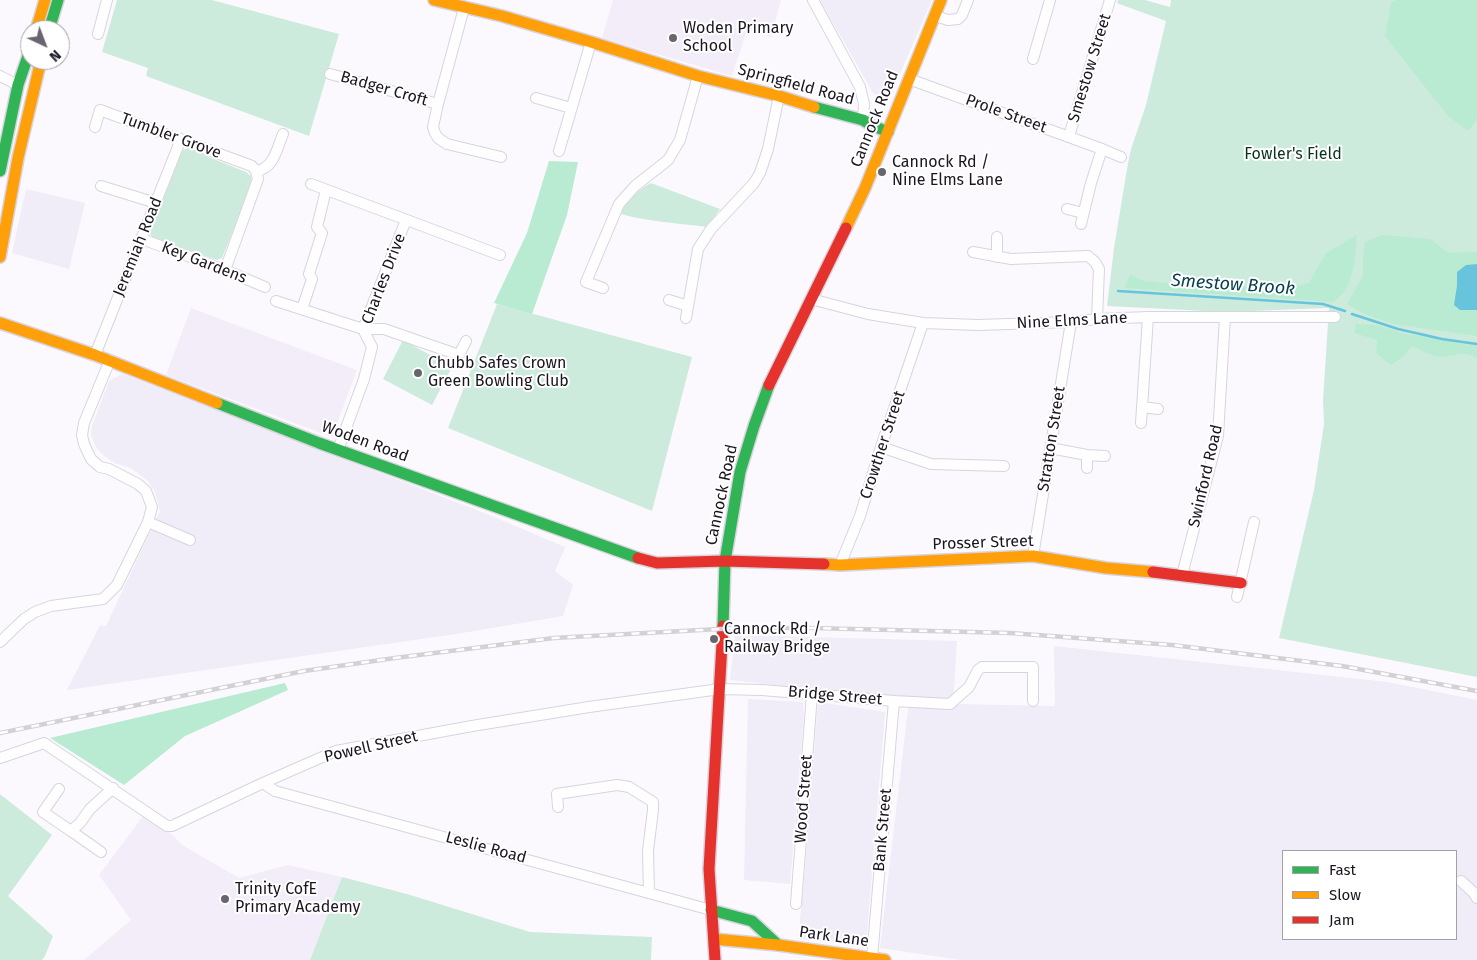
<!DOCTYPE html>
<html>
<head>
<meta charset="utf-8">
<style>
  body { margin:0 }
  #map { position:relative; width:1477px; height:960px; overflow:hidden; background:#fbf9fe; font-family:"Fira Sans",sans-serif }
  canvas { display:block }
  .legend { position:absolute; left:1282px; top:850px; width:175px; height:90px; box-sizing:border-box; background:#fff; border:1px solid #a3a1a6; margin:0; padding:6px 9px; list-style:none; font-size:15px; color:#1a1520 }
  .legend li { display:flex; align-items:center; gap:10px; height:25px }
  .legend b { width:25px; border:1px solid #a3a1a6 }
  .north { position:absolute; left:20px; top:20px; width:50px; height:50px; box-sizing:border-box; background:#fff; border:1px solid #a3a1a6; border-radius:50%; rotate:137deg; font-size:14px; font-weight:700; line-height:20px; text-align:center; color:#1a1520 }
  .north::after { content:''; display:block; margin:auto; width:18px; height:22px; background:#69656e; clip-path:polygon(50% 0,100% 100%,50% 72%,0 100%) }
</style>
</head>
<body>
<div id="map">
<canvas width="1477" height="960"></canvas>
<ul class="legend">
<li><b style="height:6px;background:#30b455"></b>Fast</li>
<li><b style="height:6px;background:#ff9f0a"></b>Slow</li>
<li><b style="height:6px;background:#e5322d"></b>Jam</li>
</ul>
<div class="north">N</div>
</div>
<script>
const ctx = document.querySelector('canvas').getContext('2d');
ctx.lineJoin = 'round';
function fill(path, color) { ctx.fillStyle = color; ctx.fill(path, 'evenodd'); }
function strokePath(path, color, width, dash) { ctx.strokeStyle = color; ctx.lineWidth = width; ctx.lineCap = dash ? 'butt' : 'round'; ctx.setLineDash(dash || []); ctx.stroke(path); }
function drawText(font, color, halo, rows, align = 'center') {
  ctx.font = font + ' "Fira Sans",sans-serif'; ctx.lineWidth = 4; ctx.setLineDash([]); ctx.textBaseline = 'middle'; ctx.strokeStyle = halo; ctx.fillStyle = color; for (const [text, x, y, turn = 0] of rows) {
    ctx.save(); ctx.translate(x, y); ctx.rotate((+turn || 0) * Math.PI / 180); ctx.textAlign = isNaN(turn) ? turn : align; if (halo) ctx.strokeText(text, 0, 0); ctx.fillText(text, 0, 0); ctx.restore();
  }
}
fill(new Path2D(`
  M820 0H932L889 99H881L873 93Z
  M26 189 85 203 69 269 12 253Z
  M122 374 487 514 565 547 555 571 573 585 563 616 456 634 67 690 100 625 106 626 160 511 155 492 148 481 131 468 114 463 102 454 96 447 91 435 92 426 109 381Z
  M735 635 957 641 953 704 1055 706 1054 646 1387 682 1477 700V960H961L880 948 909 700 730 680ZM1283 851H1456V939H1283Z
  M748 699 803 702 804 714 790 884 744 880Z
  M818 702 885 712 866 946 798 939 804 882Z`), '#f0ecf8');
fill(new Path2D(`
  M613 0H781L771 37 747 30 732 76 602 38Z
  M191 308 357 370 332 437 166 375Z
  M144 815 174 836 182 845 239 878 288 865 342 877 310 960H84L131 920 99 875Z`), '#f3edf9');
fill(new Path2D(`
  M117 0H212L339 34 309 136 146 76 148 68 102 52Z
  M1118 0H1145L1170 7 1171 0H1477V677L1279 638 1314 490 1324 424 1323 400 1329 308 1225 312 1107 306 1114 248 1128 163 1131 149 1146 105 1166 21 1122 5 1117 3Z
  M185 149H189L246 172 251 176 252 183 222 258 217 260 153 238 150 234 182 151Z
  M651 183 720 209 707 227C678 223 649 222 621 214L620 212C628 200 638 190 651 183Z
  M497 304 692 357 652 511 448 428Z
  M403 340 452 367 432 405 383 379Z
  M0 794 52 835 8 896 53 936 45 956 42 960H0Z
  M342 877 407 894 530 932 652 937 651 960H310Z`), '#cdebdc');
fill(new Path2D(`
  M1396 0H1477V119L1468 131 1448 116 1385 36 1391 3Z
  M549 161 578 162 567 215 532 314 494 303 527 233Z
  M1357 235C1355 257 1355 289 1333 302L1125 288 1130 274 1143 281 1196 286 1210 279 1223 287 1257 286 1288 288 1309 283 1326 253Z
  M1381 235 1430 239 1449 253 1477 252V264L1466 265 1457 272V286L1477 310V336L1394 324 1367 315 1347 304 1363 275V258L1365 242Z
  M1356 324 1377 325 1405 334 1477 343V358C1459 348 1451 359 1434 356 1427 354 1419 349 1412 346L1404 356 1391 365 1376 353 1377 340 1354 333Z
  M285 683 288 690 185 736 124 785 50 738Z`), '#b8ebd1');
fill(new Path2D(`
  M1477 264V310H1460L1454 305 1457 286V272L1466 265Z`), '#68c4dc');
strokePath(new Path2D(`
  M1118 291 1323 304 1345 311
  M1352 314 1398 329 1442 339 1477 344`), '#68c4dc', 2.5);
const street = new Path2D(`
  M813 0 860 87 864 104 863 120
  M464 8 438 104 433 127 435 133 438 138 447 144 501 157
  M935 16 948 20 958 19 962 15 968 0
  M98 34 107 0
  M1033 59 1050 0
  M330 74 438 104
  M0 76 18 85
  M909 79 1102 149 1091 183 1081 224
  M536 98 571 108
  M95 127 100 110 252 166 256 171 258 179 225 270
  M1069 136 1110 0
  M1102 149 1121 157
  M559 151 591 42
  M256 171C274 169 277 148 283 134
  M311 184 500 255
  M101 186 156 203
  M1067 209 1083 213
  M142 239 225 270 265 287
  M973 252 1011 259 1088 256 1095 262 1099 269 1097 319
  M997 257V237
  M603 288 586 282 619 204 635 186 668 160 680 140 698 76
  M811 299 868 314 923 323 978 325 1071 322 1097 319 1148 317H1335
  M669 300 688 306
  M276 301 363 329H384L459 355 466 341
  M302 309 312 279 309 274 322 233 317 227 326 190
  M686 318 698 249 711 229 754 183 760 173 768 149 779 96
  M95 355 181 139
  M1142 407 1158 409
  M1141 423 1148 317
  M881 447 931 464 1004 466
  M1050 448 1087 455 1105 456
  M338 450 364 379 372 347 363 329 406 220
  M1087 455V468
  M148 522 190 540
  M1033 556 1071 322
  M840 565 860 516 881 447 923 323
  M1182 575 1218 436 1225 317
  M1237 597 1254 522
  M0 642 24 619 35 612 51 606 103 599 117 585 148 522 152 507 146 491 138 484 109 469 100 467 91 459 84 444 82 435 84 423 110 360
  M0 758 44 743 167 826H172L263 783 336 751 472 726 589 707 720 689 762 690 894 701 950 704 969 687 978 670 982 667H1033V701
  M263 783 275 791 711 910
  M59 789 43 812 71 831 80 823 90 809 113 788
  M558 807 557 794 617 785 629 787 653 802V810L648 851 649 893
  M71 831 101 852
  M1461 881 1473 892 1477 898
  M796 904 812 694
  M872 958 894 701`);
const fast = new Path2D(`
  M49 30 58 0
  M814 107 863 120 871 125 888 132
  M0 171 18 85 30 50
  M217 403 319 443 638 558
  M723 626 725 561 740 472 754 426 769 385
  M711 910 752 921 778 945`);
const slow = new Path2D(`
  M434 0 502 16 591 42 698 76 779 96 814 107
  M36 30 45 0
  M846 228 865 188 941 0
  M0 257 18 158 41 60
  M0 323 95 355 217 403
  M824 564 840 565 1033 556 1106 568 1153 572
  M714 939 778 945 885 960`);
const jam = new Path2D(`
  M769 385 846 228
  M638 558 657 563 725 561 824 564
  M1153 572 1241 583
  M715 960 709 869 723 626`);
strokePath(street, '#d8d4de', 12);
strokePath(fast, '#d8d4de', 14);
strokePath(slow, '#d8d4de', 14);
strokePath(jam, '#d8d4de', 14);
strokePath(street, '#fefeff', 10);
strokePath(fast, '#30b455', 11);
strokePath(slow, '#ff9f0a', 11);
strokePath(jam, '#e5322d', 11);
const rail = new Path2D(`
  M0 733 304 671 395 658 554 638 738 628H812L1010 633 1172 645 1342 666 1477 691`);
strokePath(rail, '#d2d1d4', 4.5);
strokePath(rail, '#fff', 2.5, [8]);
for (const [x, y, r, color] of [
  [673,38,5,"#69656e"],
  [882,172,5,"#69656e"],
  [418,373,5,"#69656e"],
  [714,639,5,"#69656e"],
  [225,899,5,"#69656e"]
]) { const dot = new Path2D(); dot.arc(x, y, r, 0, 2 * Math.PI); ctx.fillStyle = color; ctx.fill(dot); strokePath(dot, '#fff', 2); }
drawText('16px', '#1a1520', '#fff', [
  ["Woden Primary",683,29],
  ["School",683,47],
  ["Cannock Rd /",892,163],
  ["Nine Elms Lane",892,181],
  ["Chubb Safes Crown",428,364],
  ["Green Bowling Club",428,382],
  ["Cannock Rd /",724,630],
  ["Railway Bridge",724,648],
  ["Trinity CofE",235,890],
  ["Primary Academy",235,908]
], 'left');
drawText('16px', '#1a1520', '#fff', [
  ["Smestow Street",1090,68,-73],
  ["Springfield Road",796,85,15],
  ["Badger Croft",384,89,16],
  ["Prole Street",1006,114,20],
  ["Cannock Road",875,119,-68],
  ["Tumbler Grove",171,136,20],
  ["Jeremiah Road",138,247,-68],
  ["Key Gardens",204,263,21],
  ["Charles Drive",384,279,-69],
  ["Nine Elms Lane",1072,321,-3],
  ["Stratton Street",1052,439,-81],
  ["Woden Road",365,442,20],
  ["Crowther Street",883,445,-72],
  ["Swinford Road",1206,476,-77],
  ["Cannock Road",722,495,-78],
  ["Prosser Street",983,543,-2],
  ["Bridge Street",835,696,5],
  ["Powell Street",371,747,-13],
  ["Wood Street",804,799,-86],
  ["Bank Street",883,830,-85],
  ["Leslie Road",486,848,15],
  ["Park Lane",834,937,8]
]);
drawText('16px', '#08321f', '#fff', [
  ["Fowler's Field",1293,155]
]);
drawText('italic 18px', '#09414f', '#fff', [
  ["Smestow Brook",1233,285,4]
]);
</script>
</body>
</html>
